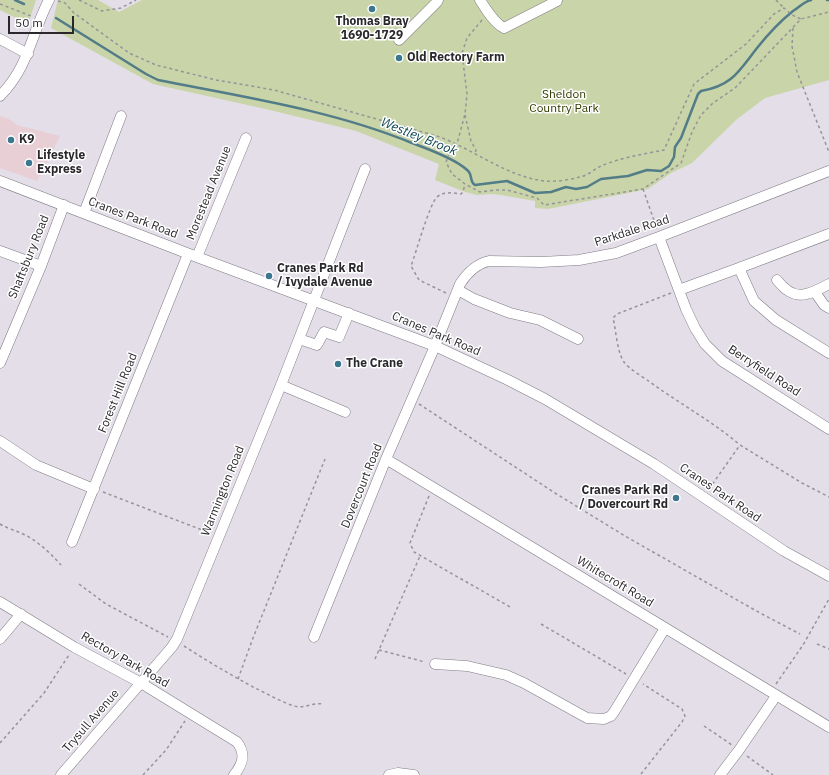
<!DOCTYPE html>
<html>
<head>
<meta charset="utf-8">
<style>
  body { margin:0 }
  #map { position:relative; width:829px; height:775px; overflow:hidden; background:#e3dee7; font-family:"IBM Plex Sans",sans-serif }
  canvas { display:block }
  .scale { position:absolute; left:8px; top:16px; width:66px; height:18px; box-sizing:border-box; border:2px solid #2a282c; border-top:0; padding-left:5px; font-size:12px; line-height:14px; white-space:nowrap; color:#2a282c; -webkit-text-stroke:3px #fff; paint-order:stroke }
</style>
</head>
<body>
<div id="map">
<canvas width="829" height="775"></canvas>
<div class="scale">50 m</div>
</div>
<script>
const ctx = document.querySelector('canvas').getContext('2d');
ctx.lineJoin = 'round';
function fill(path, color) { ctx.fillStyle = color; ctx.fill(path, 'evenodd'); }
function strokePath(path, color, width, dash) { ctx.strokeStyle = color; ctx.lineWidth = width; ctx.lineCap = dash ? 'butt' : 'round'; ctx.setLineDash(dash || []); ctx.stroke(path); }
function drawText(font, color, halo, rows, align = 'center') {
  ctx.font = font + ' "IBM Plex Sans",sans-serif'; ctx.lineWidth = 3; ctx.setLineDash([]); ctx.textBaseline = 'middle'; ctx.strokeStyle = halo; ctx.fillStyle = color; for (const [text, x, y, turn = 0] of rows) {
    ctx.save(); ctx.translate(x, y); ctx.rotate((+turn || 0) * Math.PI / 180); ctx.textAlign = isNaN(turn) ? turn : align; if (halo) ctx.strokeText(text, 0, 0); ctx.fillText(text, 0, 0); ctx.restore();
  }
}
fill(new Path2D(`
  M0 116 9 119 17 125 60 136 37 181 0 168Z`), '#e8ced5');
fill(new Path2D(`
  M0 0H36L28 24 0 10Z
  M58 0H98L119 12 142 0H829V80L765 98 736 120 692 163 671 173 648 189 548 209 535 208V201L501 195 491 194 477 195 465 192 435 180 439 164 356 131 270 110 153 84 51 28Z`), '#c9d4a8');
strokePath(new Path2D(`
  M15 0 24 4
  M827 0H829
  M56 18 146 74 158 80C244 97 331 110 412 143 428 149 445 155 459 164 462 166 467 169 469 172 472 176 470 182 475 185L507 181 535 193 551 192 566 187 576 189 587 187 601 179 628 176 647 170 661 171 669 166 674 157 675 147 681 138 698 94 701 91C732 86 739 71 757 48 769 33 778 23 793 11 800 7 803 2 811 0`), '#527c88', 2.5);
const minor = new Path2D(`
  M480 0C486 9 494 23 504 28L557 1V0
  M0 39 28 54
  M399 40 437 2 438 0
  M0 96C29 67 31 34 49 0
  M0 181 197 257 435 346 508 380 545 399 654 464 784 551 829 576
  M84 213 121 116
  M659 237 686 309 695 328 705 344 722 361 829 429
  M0 251 41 266
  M197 257 246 138
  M739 268 829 234
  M777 280C794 302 807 296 829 284
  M458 290 474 299 510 313 540 320 578 339
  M679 290 739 268 754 301 776 320 829 353
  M815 292 824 305 829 308
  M299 339 317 345 324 332 339 337 349 313
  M0 363 41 266 64 205
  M281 385 345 412
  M0 441 36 465 94 489
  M386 459 829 727
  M72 542 188 254
  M0 602 74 647 141 683 237 742C246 754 243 764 234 775
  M314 637 386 459 435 346 460 284C467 273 476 264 489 261L541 262 579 260 616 253 659 237 829 171
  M0 639 21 614
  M435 664 467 666 506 675 524 683 587 718 604 719 611 716 614 712 665 628
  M61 775 172 647 177 639 281 385 365 169
  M389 775 398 773 414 775
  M720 775 739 750 776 696`);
strokePath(minor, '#7f7b84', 11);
strokePath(new Path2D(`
  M79 0 102 11 121 8 136 0
  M776 0 784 8
  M58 1 65 3 74 13 129 53 156 65 216 80 274 90 440 137C474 150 506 176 544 181 555 182 569 180 580 177 587 176 593 170 599 167 618 158 644 154 664 150L694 84 746 44 774 14 784 8 792 15 801 19
  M0 4 31 16
  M482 20 467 38 462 53 467 94 465 114 457 144 449 154 446 162 452 174 465 184 480 192 495 190H507L537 198 544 205 643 189 681 163 692 132 701 115 713 103 735 88 801 19 829 12
  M793 28 792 46 797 72 829 152
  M465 115 471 141 476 150 475 153
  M643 189 657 229
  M446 293 419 280 411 266C416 253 429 205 437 197 444 191 453 193 461 194L463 192 465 184
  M671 293 617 314 613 318C616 330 617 352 624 362 629 369 643 377 650 382 680 404 712 421 740 445
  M419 404 555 493 625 536 760 613 800 634
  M709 489 740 445 802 483 829 497
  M103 492 210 533
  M429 496 410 543 414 552 512 608
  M0 524C8 529 18 531 27 536 40 543 51 554 61 565
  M79 584 106 604 168 637
  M541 624 626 674
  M817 644 829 649
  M184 646C207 661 231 675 255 688 268 694 281 702 294 706 304 709 313 702 324 704
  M379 650 425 662
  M375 659 420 556
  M238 679 253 638 325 459
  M776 684 803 645 829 599
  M704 726 732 745
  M0 743 44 693 69 655
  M747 756 773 775
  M641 774 682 722 685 716 682 709 643 684
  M143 775 166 750 185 721`), '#969399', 1.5, [3, 3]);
strokePath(minor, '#fff', 10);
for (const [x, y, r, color] of [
  [372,9,4,"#3c7790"],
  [399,58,4,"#3c7790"],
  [11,140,4,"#3c7790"],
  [29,163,4,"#3c7790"],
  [269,276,4,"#3c7790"],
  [338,364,4,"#3c7790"],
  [676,498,4,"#3c7790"]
]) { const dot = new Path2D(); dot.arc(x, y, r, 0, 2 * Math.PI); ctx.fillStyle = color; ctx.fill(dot); strokePath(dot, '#fff', 1.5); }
drawText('bold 12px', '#2a282c', '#fff', [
  ["Thomas Bray",372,22,"center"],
  ["1690-1729",372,36,"center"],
  ["Old Rectory Farm",407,58],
  ["K9",19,140],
  ["Lifestyle",37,156],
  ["Express",37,170],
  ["Cranes Park Rd",277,269],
  ["/ Ivydale Avenue",277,283],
  ["The Crane",346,364],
  ["Cranes Park Rd",668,491,"right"],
  ["/ Dovercourt Rd",668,505,"right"]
], 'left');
drawText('12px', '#323c01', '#fff', [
  ["Sheldon",564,95],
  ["Country Park",564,109]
]);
drawText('12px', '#2a282c', '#fff', [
  ["Morestead Avenue",209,193,-68],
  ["Cranes Park Road",133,218,21],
  ["Parkdale Road",632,231,-18],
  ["Shaftsbury Road",29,257,-68],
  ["Cranes Park Road",436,334,23],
  ["Berryfield Road",764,371,33],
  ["Forest Hill Road",118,393,-68],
  ["Dovercourt Road",362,486,-68],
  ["Warmington Road",223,491,-68],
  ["Cranes Park Road",720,493,34],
  ["Whitecroft Road",615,582,31],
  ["Rectory Park Road",125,660,30],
  ["Trysull Avenue",91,721,-49]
]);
drawText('italic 13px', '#0e4652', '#fff', [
  ["Westley Brook",419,137,22]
]);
</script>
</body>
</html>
